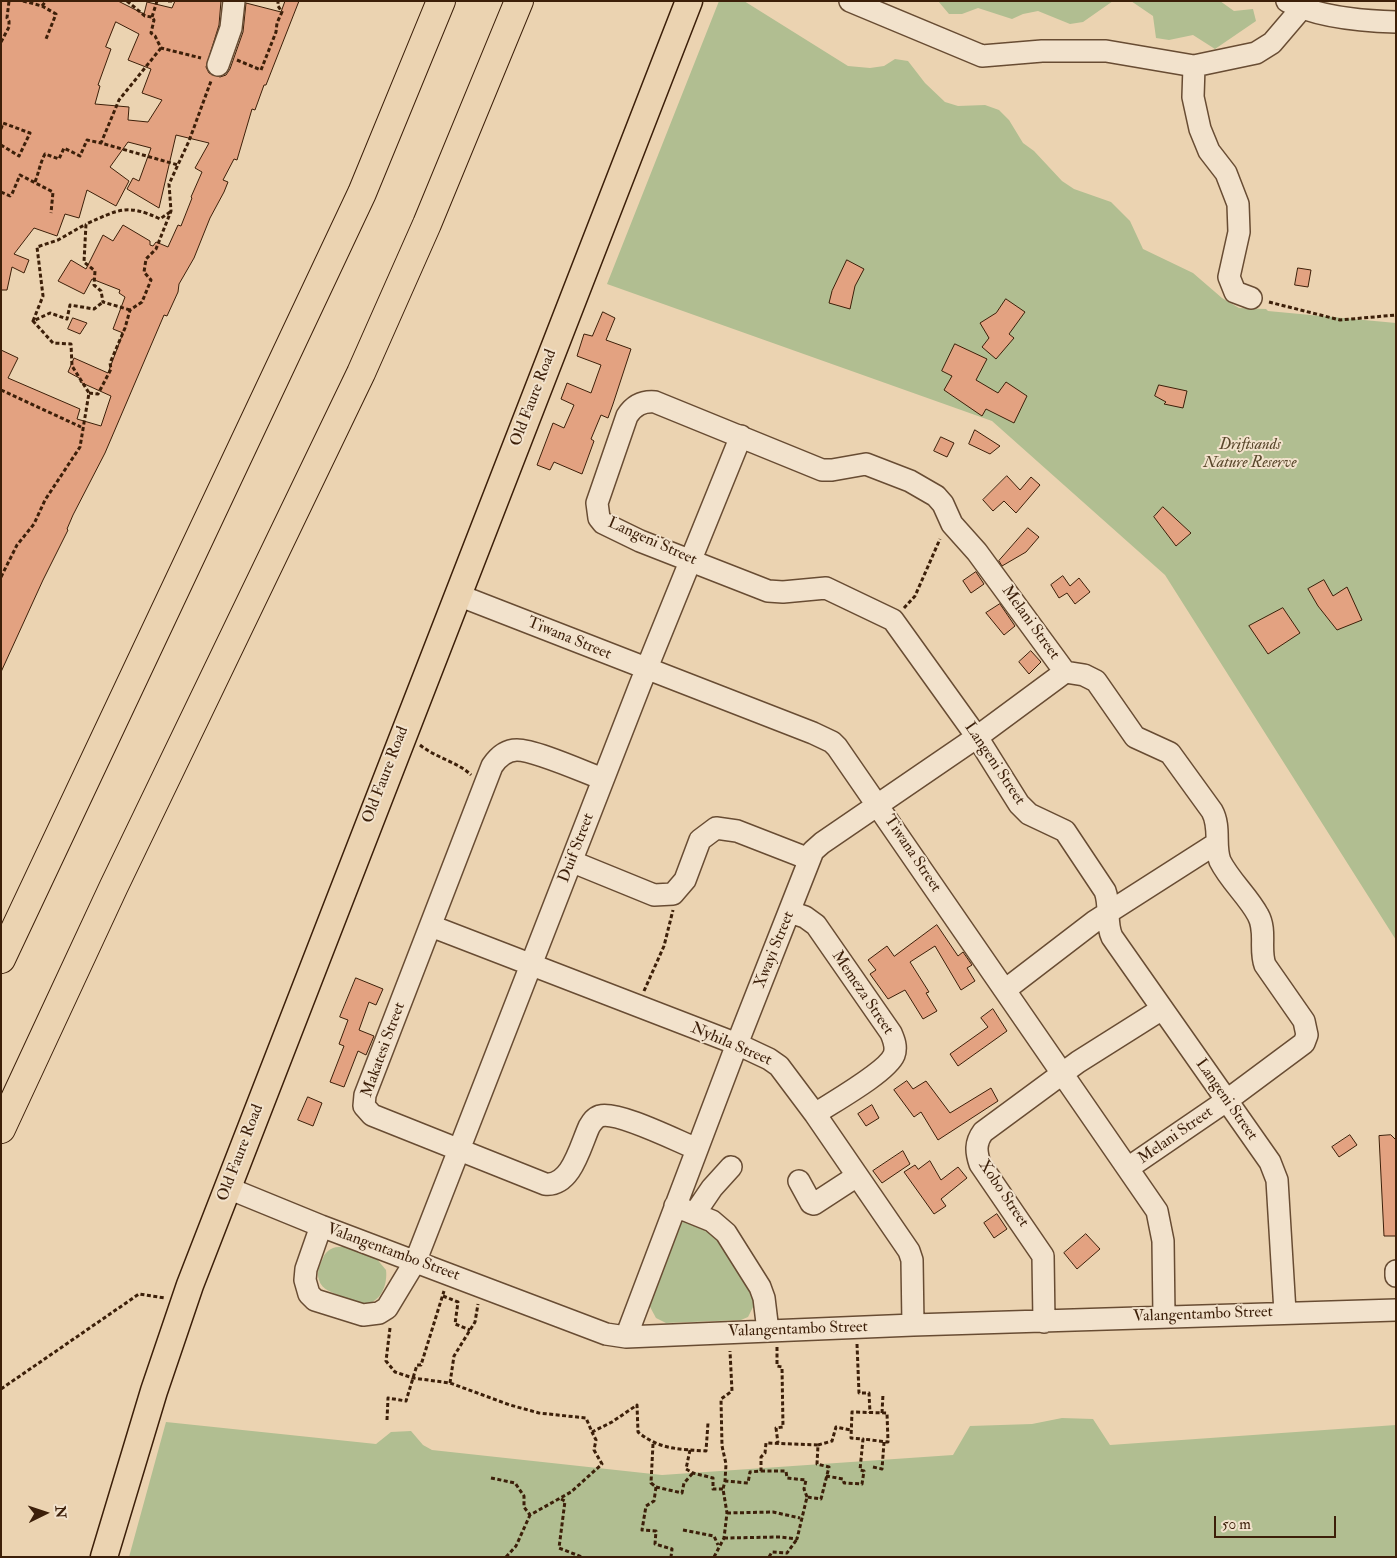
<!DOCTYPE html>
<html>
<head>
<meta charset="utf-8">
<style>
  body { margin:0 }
  #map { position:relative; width:1397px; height:1558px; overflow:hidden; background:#ebd3b1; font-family:"IM FELL Double Pica",serif }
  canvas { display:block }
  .frame { position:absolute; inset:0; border:2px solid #3c1f09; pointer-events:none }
  .north { position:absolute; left:20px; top:1488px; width:50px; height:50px; -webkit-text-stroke:4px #f2e2cc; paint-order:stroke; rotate:86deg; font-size:14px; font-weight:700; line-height:20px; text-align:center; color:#3c1f09 }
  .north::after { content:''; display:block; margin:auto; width:18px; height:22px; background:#3c1f09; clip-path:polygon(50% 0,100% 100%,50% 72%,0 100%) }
  .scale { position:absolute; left:1214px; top:1516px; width:122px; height:22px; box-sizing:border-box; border:2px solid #3c1f09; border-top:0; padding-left:6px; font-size:15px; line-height:18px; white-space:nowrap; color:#3c1f09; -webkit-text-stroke:4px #f2e2cc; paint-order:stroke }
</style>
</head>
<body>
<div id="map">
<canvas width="1397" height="1558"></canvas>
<div class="frame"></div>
<div class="north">N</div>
<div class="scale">50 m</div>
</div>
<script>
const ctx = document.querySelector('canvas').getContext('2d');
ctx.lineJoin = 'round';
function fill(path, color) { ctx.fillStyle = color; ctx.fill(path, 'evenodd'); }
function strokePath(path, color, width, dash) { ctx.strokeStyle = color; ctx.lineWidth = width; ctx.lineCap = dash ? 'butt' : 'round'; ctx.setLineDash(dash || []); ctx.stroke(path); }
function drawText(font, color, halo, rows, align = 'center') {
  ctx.font = font + ' "IM FELL Double Pica",serif'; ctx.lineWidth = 4; ctx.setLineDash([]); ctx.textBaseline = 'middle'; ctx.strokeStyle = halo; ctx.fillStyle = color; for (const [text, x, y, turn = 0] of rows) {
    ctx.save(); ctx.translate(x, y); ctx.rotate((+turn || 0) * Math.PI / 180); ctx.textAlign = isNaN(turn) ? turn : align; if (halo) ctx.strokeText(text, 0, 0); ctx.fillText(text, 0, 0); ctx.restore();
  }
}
fill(new Path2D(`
  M719 1H744L848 66 870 68 884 66 895 59 908 61 925 83 945 102 958 106 985 105 999 110 1009 120 1023 143 1034 151 1062 181 1074 189 1111 202 1130 221 1143 249 1193 273 1222 298 1239 308 1266 309 1268 311 1396 323V940L1165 575 992 421 607 284Z
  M938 1H1113L1083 22 1070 24 1038 11 1023 14 1012 19 978 8 962 14H949Z
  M1131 1H1220L1234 11 1253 9 1256 21 1215 49 1193 35 1169 40 1156 38 1153 16Z
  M688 1221 707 1229 716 1237 751 1285 755 1303 748 1317 741 1320 666 1323 656 1318 649 1305 679 1223Z
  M346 1247 376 1258 386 1270C388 1285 380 1305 362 1304 355 1304 347 1299 340 1296 332 1292 322 1290 319 1280 316 1272 320 1265 323 1258 327 1248 336 1246 346 1247Z
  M1062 1418 1093 1419 1110 1445 1396 1425V1557H129L166 1422 376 1444 391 1432 411 1431 423 1445 432 1450 662 1475 953 1455 970 1426 1032 1424Z`), '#b1be91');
const building = new Path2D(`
  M1 1H118L144 14 147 2 172 8 175 1H221L219 25 206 67 209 73 220 77 226 75 230 69 243 32 246 3 281 12 285 1H299L266 85H264L255 110 252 109 237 160 234 159 223 180 228 182 224 192 210 218 194 258 179 284 178 292 167 316 164 315 105 453 73 515 67 529 68 530 43 580 1 672V350L18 358 8 378 80 409 77 419 101 426 111 396 80 382 81 379 68 372 74 358 108 373 123 333 113 329 125 297 119 293 120 290 92 279 84 294 58 281 71 260 86 269 103 235 113 241 123 225 150 241V245L153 246 156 242 168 247 178 225 181 226 192 198 191 197 202 172 195 168 209 143 176 135 159 208 127 189 133 178 139 181 151 148 128 142 110 167 129 181 116 206 87 190 79 218 65 214 57 236 34 228 14 254 29 260 24 273 12 267 7 290H1ZM116 22 139 34 128 60 151 69 142 93 162 100 148 122 128 120 129 107 95 104 100 86 98 85 111 49 106 47Z
  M847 260 864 269 855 286 850 309 829 303 832 291Z
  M1298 268 1311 270 1308 287 1295 285Z
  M1006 299 1025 312 1009 334 1014 338 996 359 982 347 989 338 980 323 996 313Z
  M603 312 615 318 606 340 631 349 613 404 608 418 601 415 591 439 594 441 582 474 554 462 550 470 537 465 553 423 564 428 574 405 561 399 567 383 591 393 601 365 577 356 584 334 592 336Z
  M73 318 87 323 80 334 68 329Z
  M955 344 987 359 976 380 998 393 1006 382 1027 396 1014 423 986 409 982 416 944 390 952 376 942 371Z
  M1159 385 1187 391 1183 408 1164 404 1166 402 1155 396Z
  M975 430 1000 446 990 454 969 444Z
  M941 437 954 443 947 457 934 451Z
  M1007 476 1020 490 1031 477 1040 485 1016 513 1004 501 993 511 983 500Z
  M1163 507 1191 533 1176 546 1154 517Z
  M1028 528 1039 537 1026 552 1002 566 999 561Z
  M976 572 984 584 971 593 963 581Z
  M1063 576 1070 586 1079 578 1090 592 1075 604 1067 593 1059 598 1051 585Z
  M1324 580 1333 596 1347 587 1362 620 1337 630 1318 606 1308 589Z
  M1000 604 1015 626 1004 635 986 613Z
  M1283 608 1300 633 1268 654 1249 626Z
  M1031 651 1041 662 1029 674 1019 662Z
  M937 925 958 956 963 952 972 965 967 968 975 981 961 990 935 946 910 962 929 992 926 993 937 1011 923 1019 905 990 888 999 870 974 876 970 868 960 887 946 894 956Z
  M356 978 383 989 376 1005 369 1002 359 1030 374 1036 366 1055 358 1051 344 1087 330 1082 344 1046 339 1044 348 1020 340 1017Z
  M993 1009 1007 1031 958 1066 950 1054 988 1027 981 1018Z
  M907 1081 913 1089 926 1081 950 1113 991 1088 998 1101 938 1140 921 1112 914 1117 894 1090Z
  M308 1097 322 1103 313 1126 298 1120Z
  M872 1105 879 1118 866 1126 858 1114Z
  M1350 1135 1357 1145 1339 1157 1332 1147Z
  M1391 1135 1396 1140V1236H1384L1379 1136Z
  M903 1151 910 1164 882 1183 873 1171Z
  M930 1161 941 1180 958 1167 967 1178 941 1199 946 1206 934 1214 904 1172 915 1165 918 1169Z
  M997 1214 1007 1229 994 1238 984 1223Z
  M1086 1234 1100 1249 1077 1269 1064 1253Z`);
fill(building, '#e3a281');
strokePath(building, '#3c1f09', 1);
const minor = new Path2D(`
  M850 1 982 56 1042 51H1106L1194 66
  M1287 1C1316 17 1362 21 1396 22
  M218 65 231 28 234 1
  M1251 298 1235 292 1229 277 1239 232 1238 204 1226 173 1209 151 1200 129 1193 97 1194 66 1256 53 1272 43 1301 9
  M458 595 813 733 832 742 837 747 1157 1211 1163 1241 1164 1316
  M603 779C584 772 535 750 517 750 506 750 498 757 492 766L365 1095 364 1106 372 1115 545 1184C571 1187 580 1147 589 1127 592 1122 594 1118 600 1116 618 1111 677 1141 697 1149
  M573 862 654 895 673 894 685 880 700 840 716 828 737 831 809 859
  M790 912 805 917 816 925 891 1033C894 1040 897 1047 894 1055 887 1072 833 1102 815 1114
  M431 926 737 1044 769 1059 779 1066 815 1114 909 1251 912 1260 913 1325
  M1005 990 1095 921 1217 843
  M1128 1168 1226 1101 1304 1043 1307 1035 1304 1021 1265 965C1259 949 1267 931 1258 915 1248 896 1230 881 1220 861 1214 845 1221 827 1212 811L1170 753 1135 737 1096 681 1084 675 1065 672 977 552 952 524 943 504 936 496 910 481 866 464 832 470H822L655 402C643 401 634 405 627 416L597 503 599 518 603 523 640 541 768 591 783 592 826 588 893 620 977 737 1019 804 1029 814 1065 831 1105 891C1111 907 1105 922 1112 937L1270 1162 1277 1180 1285 1312
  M799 1181 811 1203 814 1204 857 1176
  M228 1188 321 1226 606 1334 626 1337 913 1325 1396 1310
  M675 1206 712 1221 726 1233 760 1287 764 1298 768 1331
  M695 1213 712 1188 731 1167
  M321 1226 306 1269 305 1280 309 1294 315 1300 363 1315 379 1313 387 1308 416 1260 640 685 741 436
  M1396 1271V1276
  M1044 1322 1043 1256 980 1164C976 1152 975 1143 983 1132L1078 1062 1162 1009
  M626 1337 737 1044 813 851 822 843 977 737 1065 672`);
const major = new Path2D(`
  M104 1557 154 1391 190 1285 689 1`);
const highway = new Path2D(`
  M1 959 362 193 441 1
  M1 1129 114 886 361 373 427 224 519 1`);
strokePath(minor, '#684c33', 24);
strokePath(major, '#3c1f09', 29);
strokePath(highway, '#3c1f09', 30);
strokePath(new Path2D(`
  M23 1 42 6 56 14 46 39
  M127 1 145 16 152 17 154 20 151 33 155 36 161 48 201 58
  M168 1H173
  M42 6 46 1
  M152 17 157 1
  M1 42 9 27V21L7 18 9 1
  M161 48 119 100 101 143 178 165
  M237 60 261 70 276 32 277 23 282 12 278 6V1
  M1 129 3 123 30 133 19 156 1 145
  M35 182C39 172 40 163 45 154L59 159 64 148 80 156 87 140 101 143
  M1 192 10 196 12 194 20 175 53 192 51 213
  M1269 302 1340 320 1396 315
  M130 310 103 302 101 291 94 285 95 271 84 262 86 224C118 210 127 203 160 219L170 212
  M33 321 43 296 37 247 58 240 86 224
  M1 390 81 427
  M89 393 98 394 111 369 110 363 125 328 130 310 142 302 151 280 144 272 146 259 156 249 171 211 169 184 189 141 211 81
  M1 577 17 545 34 524 45 500 80 447 89 393 72 366 71 344 53 343 33 321 50 313 67 319 70 305 94 309 103 302
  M904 608 915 596 940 539
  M420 745C436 758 458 762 471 775
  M644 991 664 946 673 910
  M443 1296 458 1302 455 1324 470 1330
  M390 1328 386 1361 395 1372 413 1378 450 1383 510 1405 539 1413 586 1418 592 1432 612 1422 637 1405 638 1432C660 1450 679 1449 706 1451L708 1423
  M857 1344 859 1393H869L870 1413
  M777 1347V1366L782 1367 783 1427 776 1428 778 1443
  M450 1383 454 1356 475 1322 478 1304
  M1 1389 139 1294 165 1298
  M882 1413 883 1394
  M387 1420 388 1398 406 1401 417 1365H421L444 1291
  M653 1444 651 1483 656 1487 654 1501 646 1506 642 1530 656 1531 655 1544 672 1549 671 1557
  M818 1445 832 1441 836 1427 851 1430
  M690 1450 686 1469 693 1473 713 1478V1489H723
  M873 1467 882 1469 884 1442
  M761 1471H786L787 1478 806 1480 804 1489 807 1497
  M826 1476 843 1479 844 1483 862 1484 864 1471 860 1470 863 1439 851 1438 852 1412 887 1413 888 1442 863 1439
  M491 1478 515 1483 524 1496V1507L530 1515 571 1492 602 1464 594 1450 596 1440 592 1432
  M656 1487 682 1493 684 1483 693 1473
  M561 1499 565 1501 559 1548 582 1557
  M727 1513 773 1512 800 1518
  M683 1530 714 1536 718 1545
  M724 1538 780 1537 797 1539 807 1497 821 1499 829 1467 817 1464 818 1445 766 1443 765 1453 761 1457V1471L750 1472 748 1483 725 1481
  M506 1557 516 1546 530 1515
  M714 1557 724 1538 727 1513 723 1489 725 1481 726 1464 722 1446 721 1399 732 1391 730 1351
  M769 1557 772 1552 787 1553 797 1539`), '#3c1f09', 3, [4, 2.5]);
strokePath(minor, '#f2e2cc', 21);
strokePath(major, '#ebd3b1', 26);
strokePath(highway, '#ebd3b1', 28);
drawText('16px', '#3c1f09', '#f2e2cc', [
  ["Old Faure Road",534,398,-69],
  ["Langeni Street",652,542,24],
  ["Melani Street",1030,623,54],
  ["Tiwana Street",569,639,22],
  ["Langeni Street",994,764,56],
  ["Old Faure Road",386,775,-69],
  ["Duif Street",577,848,-69],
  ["Tiwana Street",912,854,56],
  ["Xwayi Street",775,950,-68],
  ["Memeza Street",862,993,56],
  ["Nyhila Street",731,1045,23],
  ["Makatesi Street",384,1050,-70],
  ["Langeni Street",1226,1100,55],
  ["Melani Street",1176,1136,-35],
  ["Old Faure Road",241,1153,-69],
  ["Xobo Street",1003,1194,56],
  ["Valangentambo Street",393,1253,20],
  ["Valangentambo Street",1203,1315,-2],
  ["Valangentambo Street",798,1330,-2]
]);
drawText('italic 16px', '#59472b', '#f2e2cc', [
  ["Driftsands",1250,446],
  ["Nature Reserve",1250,464]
]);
</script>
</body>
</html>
